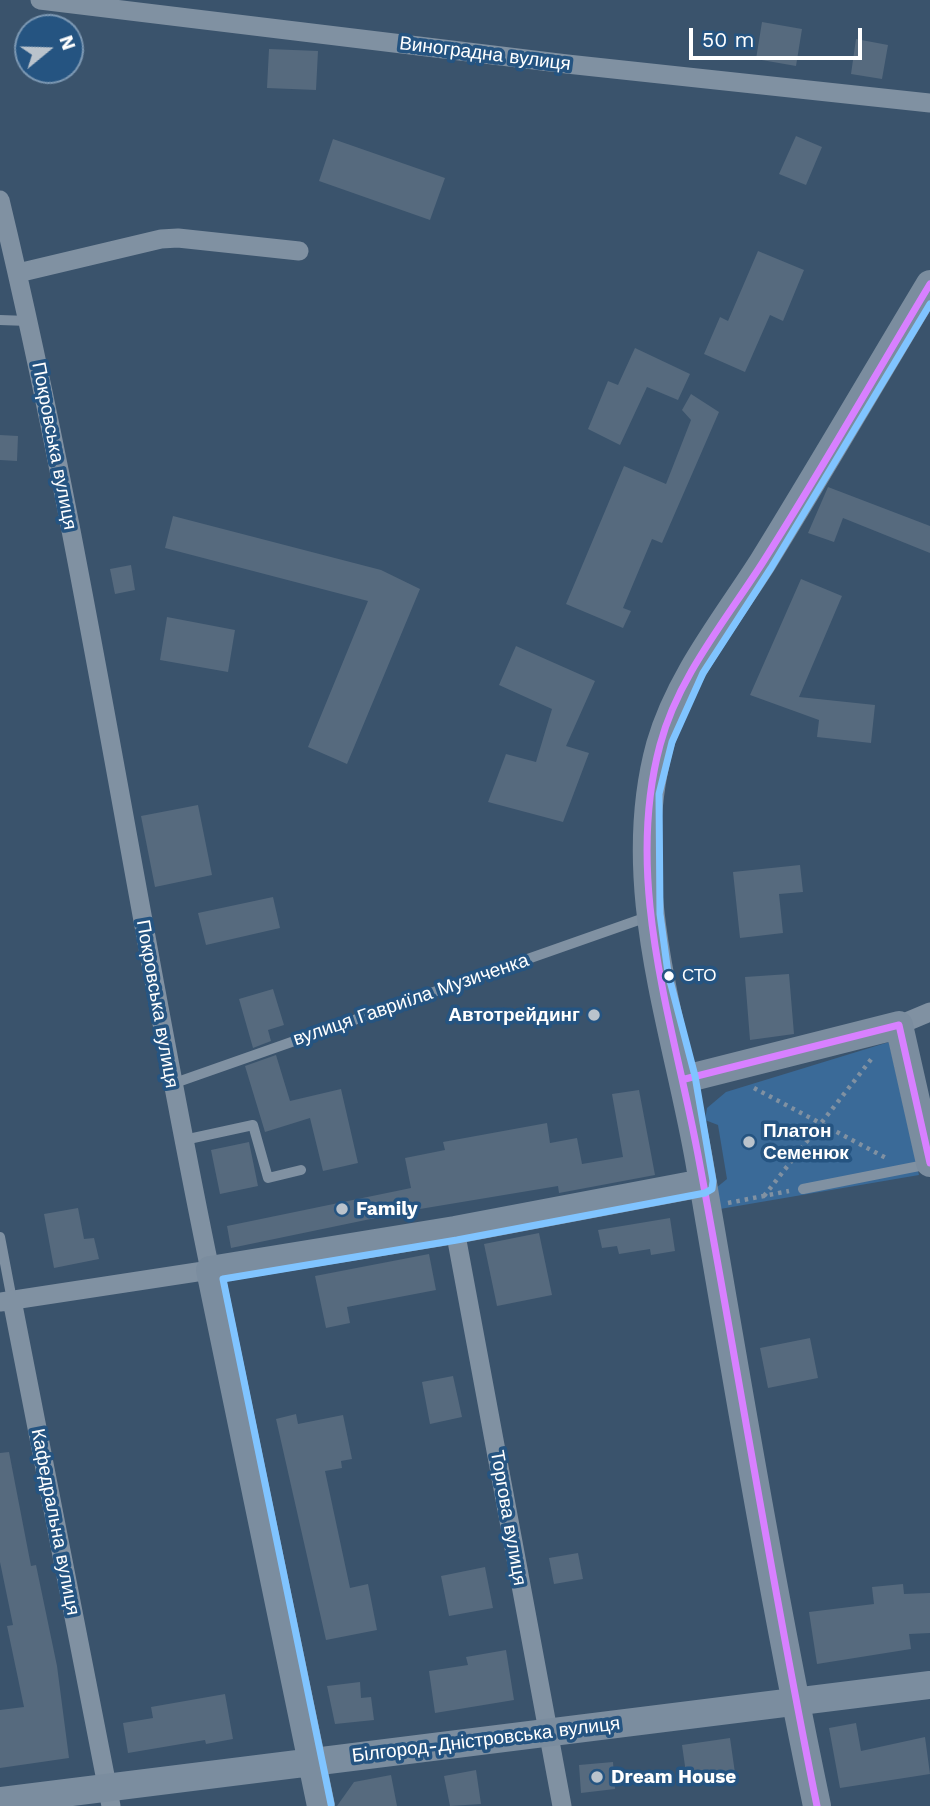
<!DOCTYPE html>
<html>
<head>
<meta charset="utf-8">
<style>
  body { margin:0 }
  #map { position:relative; width:930px; height:1806px; overflow:hidden; background:#3a536c; font-family:"Work Sans",sans-serif }
  canvas { display:block }
  .north { position:absolute; left:14px; top:14px; width:70px; height:70px; box-sizing:border-box; background:#255481; border:2px solid #7c98b3; border-radius:50%; rotate:71deg; font-size:19px; font-weight:700; line-height:28px; text-align:center; color:#fff }
  .north::after { content:''; display:block; margin:auto; width:24px; height:32px; background:#bac3cc; clip-path:polygon(50% 0,100% 100%,50% 72%,0 100%) }
  .scale { position:absolute; left:689px; top:28px; width:173px; height:32px; box-sizing:border-box; border:4px solid #fff; border-top:0; padding-left:9px; font-size:21px; line-height:24px; white-space:nowrap; color:#fff; -webkit-text-stroke:5px #255481; paint-order:stroke }
</style>
</head>
<body>
<div id="map">
<canvas width="930" height="1806"></canvas>
<div class="north">N</div>
<div class="scale">50 m</div>
</div>
<script>
const ctx = document.querySelector('canvas').getContext('2d');
ctx.lineJoin = 'round';
function fill(path, color) { ctx.fillStyle = color; ctx.fill(path, 'evenodd'); }
function strokePath(path, color, width, dash) { ctx.strokeStyle = color; ctx.lineWidth = width; ctx.lineCap = dash ? 'butt' : 'round'; ctx.setLineDash(dash || []); ctx.stroke(path); }
function drawText(font, color, halo, rows, align = 'center') {
  ctx.font = font + ' "Work Sans",sans-serif'; ctx.lineWidth = 7; ctx.setLineDash([]); ctx.textBaseline = 'middle'; ctx.strokeStyle = halo; ctx.fillStyle = color; for (const [text, x, y, turn = 0] of rows) {
    ctx.save(); ctx.translate(x, y); ctx.rotate((+turn || 0) * Math.PI / 180); ctx.textAlign = isNaN(turn) ? turn : align; if (halo) ctx.strokeText(text, 0, 0); ctx.fillText(text, 0, 0); ctx.restore();
  }
}
fill(new Path2D(`
  M889 1042 919 1175 720 1209 716 1188 727 1179 718 1125 705 1120 707 1108 726 1092Z`), '#3a6a98');
fill(new Path2D(`
  M762 22 802 29 796 66 756 59Z
  M856 39 888 45 882 79 851 74Z
  M269 49 318 51 316 90 267 88Z
  M796 136 822 147 806 185 779 174Z
  M333 139 445 178 430 220 319 181Z
  M758 251 804 270 783 321 770 315 745 372 704 354 720 317 728 321Z
  M635 348 690 374 678 400 647 387 620 445 588 429 608 381 618 385Z
  M691 394 719 412 662 543 652 539 623 608 631 611 623 628 566 604 624 466 666 484 691 420 682 410Z
  M0 435 18 436 17 461 0 460Z
  M828 487 930 526V553L843 518 834 542 808 533Z
  M173 516 381 570 420 589 347 764 308 747 368 601 165 548Z
  M131 565 135 590 115 594 110 569Z
  M801 579 842 596 799 697 875 705 871 743 817 737 819 720 750 695Z
  M167 617 235 630 228 672 160 660Z
  M516 646 595 681 566 746 589 753 563 822 488 802 506 754 536 762 552 709 499 685Z
  M198 805 212 875 155 887 141 816Z
  M800 865 803 892 779 894 783 933 740 938 733 872Z
  M273 897 280 928 206 945 198 913Z
  M789 974 794 1034 750 1040 745 977Z
  M273 989 284 1025 268 1030 271 1041 253 1048 239 999Z
  M276 1055 290 1101 341 1089 358 1163 323 1171 310 1118 265 1132 245 1066Z
  M639 1090 655 1175 559 1193 558 1186 414 1210 231 1248 227 1226 411 1188 405 1158 445 1150 443 1142 547 1123 550 1143 577 1138 582 1164 623 1157 612 1094Z
  M249 1142 258 1186 220 1194 211 1150Z
  M78 1208 84 1239 94 1238 99 1259 54 1268 44 1214Z
  M670 1218 675 1251 651 1255 650 1249 619 1254 617 1246 602 1248 598 1230Z
  M539 1233 552 1295 497 1306 484 1244Z
  M429 1254 436 1290 347 1307 350 1323 326 1328 315 1276Z
  M810 1338 818 1378 768 1388 760 1348Z
  M453 1376 462 1417 430 1424 422 1382Z
  M296 1414 298 1424 343 1415 352 1459 341 1461 342 1468 325 1471 350 1588 368 1584 377 1630 326 1640 276 1419Z
  M9 1452 31 1566 36 1565 57 1666 69 1758 0 1768V1710L24 1707 7 1626 13 1625 0 1562V1453Z
  M578 1553 583 1579 554 1584 549 1558Z
  M485 1567 493 1608 449 1616 441 1576Z
  M903 1584 904 1594 930 1593V1633L909 1634 911 1649 817 1664 809 1612 874 1604 872 1587Z
  M506 1650 514 1700 435 1713 429 1671 468 1665 466 1657Z
  M360 1682 361 1698 371 1697 374 1720 335 1724 327 1686Z
  M225 1694 233 1739 206 1744 205 1740 128 1753 123 1723 153 1718 151 1707Z
  M856 1723 861 1751 925 1737 930 1774 840 1788 829 1728Z
  M730 1738 735 1773 687 1780 682 1745Z
  M613 1762 615 1789 581 1793 579 1765Z
  M476 1770 481 1804 450 1806 444 1776Z
  M391 1775 397 1806H337L354 1782Z`), '#566a7e');
strokePath(new Path2D(`
  M754 1088 886 1158
  M764 1196 873 1057
  M728 1203 789 1191`), '#8091a2', 4.5, [3.5, 5]);
strokePath(new Path2D(`
  M0 320 28 321
  M172 1084 650 916
  M184 1140 253 1125 268 1178 301 1170
  M803 1189 930 1164
  M0 1237 12 1300`), '#8091a2', 10);
strokePath(new Path2D(`
  M40 0 567 64 930 103
  M0 200C85 553 136 914 210 1270L0 1302
  M18 273 161 239 178 238 299 251
  M899 1025 930 1012
  M455 1230 562 1806
  M12 1300 111 1806`), '#8091a2', 19);
strokePath(new Path2D(`
  M685 1079 899 1025 930 1163
  M0 1801 930 1685
  M321 1806 210 1270 455 1230 703 1183
  M817 1806C772 1592 736 1376 699 1160 675 1025 622 883 660 745 679 678 726 620 763 562 820 470 874 377 930 284`), '#7b8d9f', 28);
strokePath(new Path2D(`
  M685 1079 899 1025 930 1163
  M817 1806C773 1591 739 1375 699 1160 674 1024 623 883 660 745 678 677 726 620 763 562 821 471 874 377 930 284`), '#d880ff', 7);
strokePath(new Path2D(`
  M331 1804 223 1279 457 1240 705 1193 712 1189 713 1181 695 1076 668 973 660 914 659 794 672 742 703 673 771 568 930 304`), '#80c4ff', 7);
for (const [x, y, r, color] of [
  [669,976,6,"#fff"],
  [594,1015,7,"#bac3cc"],
  [749,1142,7,"#bac3cc"],
  [342,1209,7,"#bac3cc"],
  [597,1777,7,"#bac3cc"]
]) { const dot = new Path2D(); dot.arc(x, y, r, 0, 2 * Math.PI); ctx.fillStyle = color; ctx.fill(dot); strokePath(dot, '#255481', 2.5); }
drawText('17px', '#fff', '#255481', [
  ["СТО",682,976]
], 'left');
drawText('19px', '#fff', '#255481', [
  ["Виноградна вулиця",485,54,7],
  ["Покровська вулиця",54,446,79],
  ["вулиця Гавриїла Музиченка",411,1000,-19],
  ["Покровська вулиця",157,1004,80],
  ["Торгова вулиця",508,1518,80],
  ["Кафедральна вулиця",55,1522,79],
  ["Білгород-Дністровська вулиця",486,1740,-7]
]);
drawText('bold 19px', '#fff', '#255481', [
  ["Автотрейдинг",580,1015,"right"],
  ["Платон",763,1131],
  ["Семенюк",763,1153],
  ["Family",356,1209],
  ["Dream House",611,1777]
], 'left');
</script>
</body>
</html>
